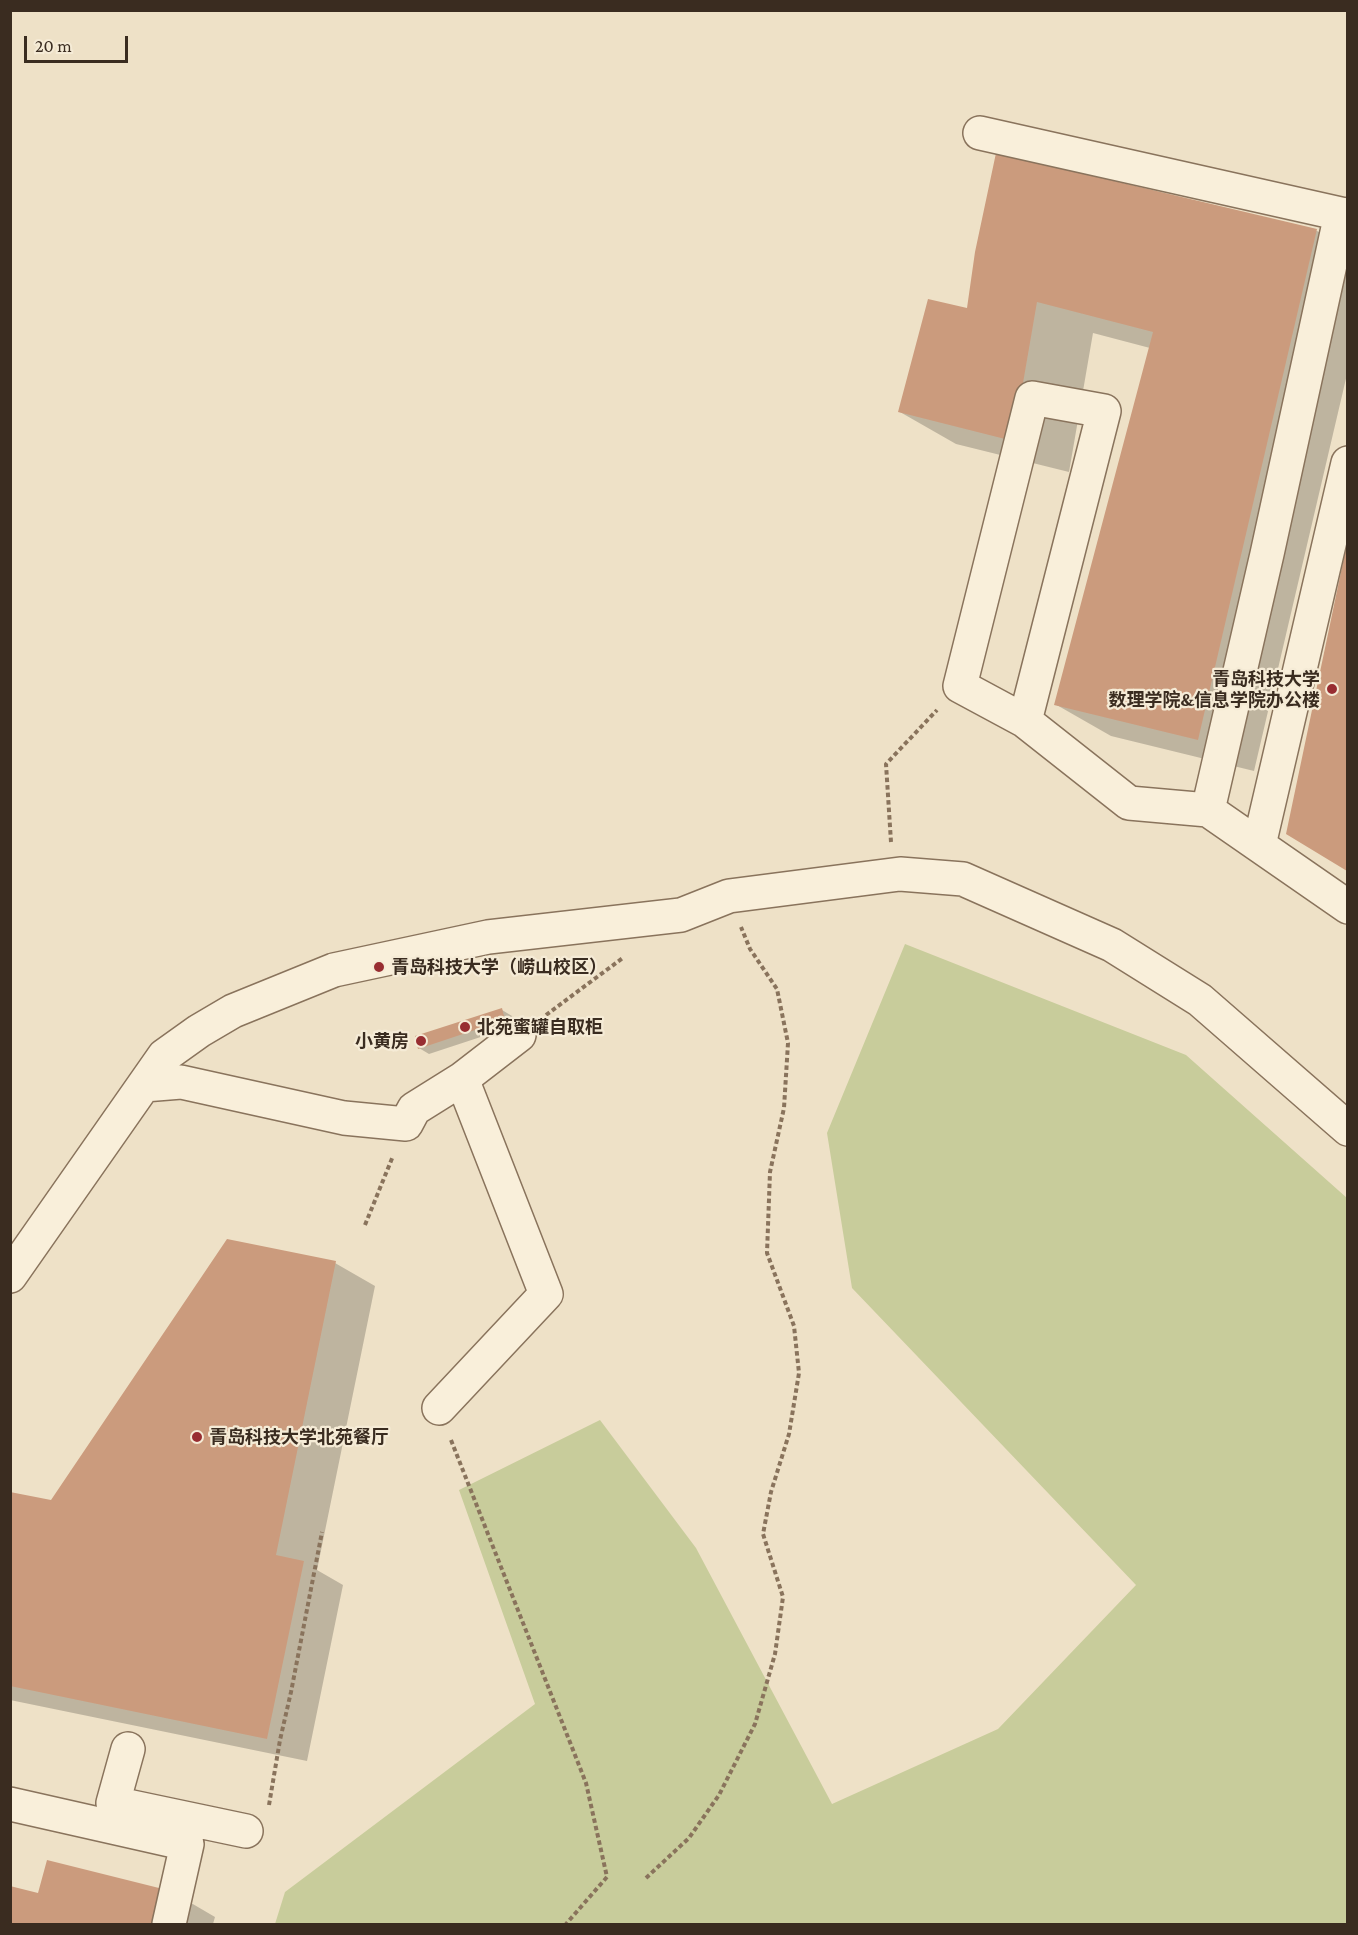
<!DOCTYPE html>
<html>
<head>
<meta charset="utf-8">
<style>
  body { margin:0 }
  #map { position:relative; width:1358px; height:1935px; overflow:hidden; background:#eee1c7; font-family:"Crimson Pro",serif }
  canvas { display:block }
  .frame { position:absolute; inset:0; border:12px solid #3a2c20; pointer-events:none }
  .scale { position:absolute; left:24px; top:36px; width:104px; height:27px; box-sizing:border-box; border:3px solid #3a2c20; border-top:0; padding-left:8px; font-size:18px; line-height:21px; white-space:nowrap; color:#3a2c20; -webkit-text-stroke:4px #f5ebd6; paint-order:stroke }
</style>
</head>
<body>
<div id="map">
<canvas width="1358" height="1935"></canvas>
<div class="frame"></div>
<div class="scale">20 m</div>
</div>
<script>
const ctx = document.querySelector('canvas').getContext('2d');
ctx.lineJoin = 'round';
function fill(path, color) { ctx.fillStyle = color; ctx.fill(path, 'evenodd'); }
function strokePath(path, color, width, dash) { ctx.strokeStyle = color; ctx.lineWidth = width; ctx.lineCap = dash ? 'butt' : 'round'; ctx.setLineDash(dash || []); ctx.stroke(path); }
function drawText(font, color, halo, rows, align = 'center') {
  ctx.font = font + ' "Crimson Pro","Noto Sans SC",serif'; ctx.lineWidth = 4.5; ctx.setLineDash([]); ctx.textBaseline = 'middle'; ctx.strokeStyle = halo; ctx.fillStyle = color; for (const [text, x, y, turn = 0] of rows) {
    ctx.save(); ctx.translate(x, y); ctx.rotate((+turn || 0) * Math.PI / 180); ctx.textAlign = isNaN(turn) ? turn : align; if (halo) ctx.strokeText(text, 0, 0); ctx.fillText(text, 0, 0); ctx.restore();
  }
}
fill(new Path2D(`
  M905 944 1186 1055 1347 1198V1924H275L285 1892 535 1704 459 1490 600 1420 696 1548 832 1804 998 1729 1136 1585 852 1288 827 1133Z`), '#c8cc9b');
fill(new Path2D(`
  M997 155 1317 231 1348 248V370L1254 771 1111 736 1055 704 1150 348 1093 333 1069 472 956 444 900 412 968 310Z
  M1348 551V869L1287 834Z
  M502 1010 512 1016 514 1026 429 1054 419 1048Z
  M335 1263 375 1286 317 1570 343 1585 307 1761 10 1700V1493L52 1502Z
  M10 1888 39 1895 174 1893 215 1917 213 1924H10Z`), '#0003');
fill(new Path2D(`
  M996 153 1317 229 1198 740 1054 705 1153 332 1037 302 1013 441 898 412 928 299 967 308 975 252Z
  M1346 548H1347V871L1286 834Z
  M502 1008 505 1020 418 1049 415 1036Z
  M227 1239 336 1261 276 1555 304 1561 267 1739 10 1686V1492L51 1500Z
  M47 1860 175 1892 167 1924H10V1886L38 1893Z`), '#cb9b7d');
const minor = new Path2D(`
  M980 133 1341 214
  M1348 215 1341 214 1267 554 1208 810 1348 907
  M1025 721 1104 411 1032 398 960 686 1025 721 1129 803 1208 810
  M1259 845 1348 463
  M144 1085 181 1082 344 1118 406 1124 414 1109 462 1079 519 1035
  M10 1276 164 1056 199 1031 233 1011 334 970 488 937 681 915 729 896 900 874 963 879 1112 945 1200 1000 1348 1129
  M439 1408 546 1294 462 1079
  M128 1749 113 1803 246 1831
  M10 1804 187 1844 169 1924`);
strokePath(minor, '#89735c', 36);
strokePath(new Path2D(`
  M891 842 886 764 937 710
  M546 1015 624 957
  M365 1225 393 1156
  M451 1440 586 1783 607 1877 566 1924
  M269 1805 280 1740 291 1692 322 1532
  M646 1878 689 1838 719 1795 755 1724 775 1654 783 1597 763 1534 771 1492 789 1434 799 1373 794 1326 767 1253 770 1172 784 1108 788 1043 777 989 750 949 741 927`), '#89735c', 4, [4.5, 3]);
strokePath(minor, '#f9efda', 33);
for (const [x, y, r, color] of [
  [1332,689,6,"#982d31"],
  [379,967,6,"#982d31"],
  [465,1027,6,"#982d31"],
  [421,1041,6,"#982d31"],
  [197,1437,6,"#982d31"]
]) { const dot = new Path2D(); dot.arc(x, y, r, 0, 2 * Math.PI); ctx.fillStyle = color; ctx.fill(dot); strokePath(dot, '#f5ebd6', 2); }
drawText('bold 18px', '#3a2c20', '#f5ebd6', [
  ["青岛科技大学",1320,679,"right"],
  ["数理学院&信息学院办公楼",1320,700,"right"],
  ["青岛科技大学（崂山校区）",391,967],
  ["北苑蜜罐自取柜",477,1027],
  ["小黄房",409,1041,"right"],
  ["青岛科技大学北苑餐厅",209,1437]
], 'left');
</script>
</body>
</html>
